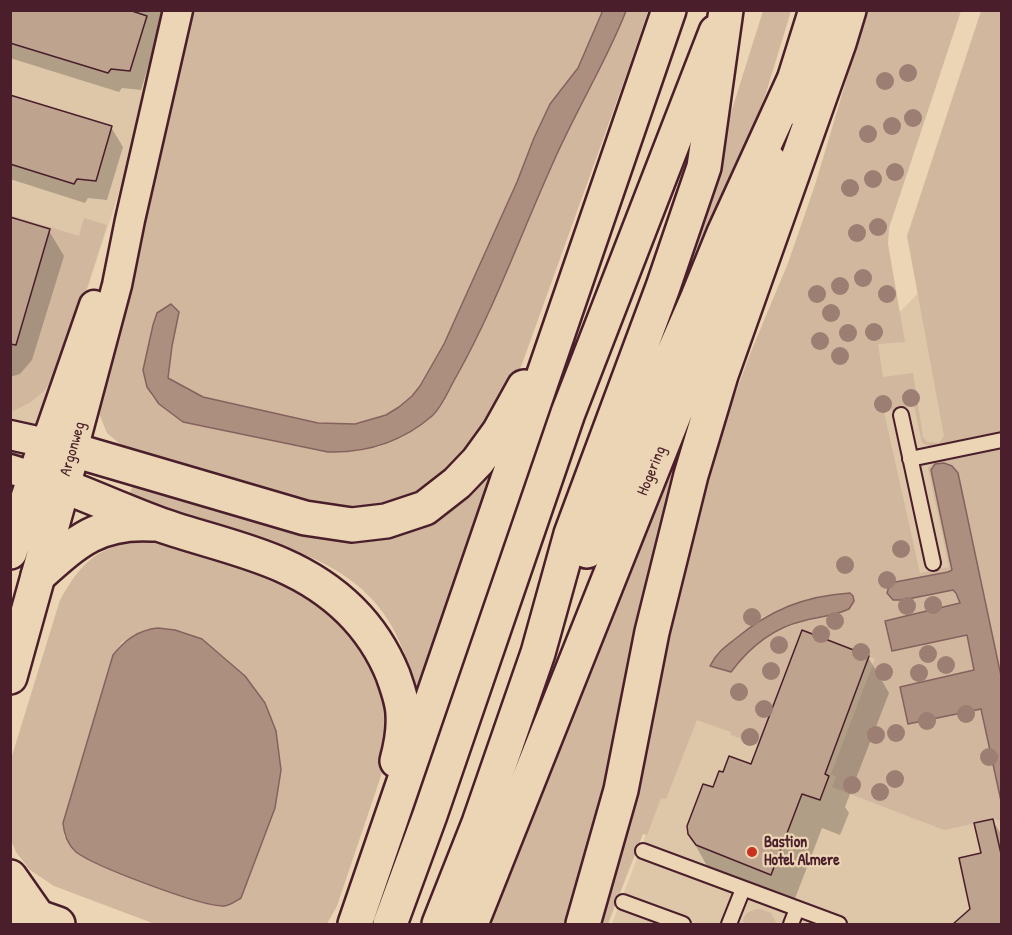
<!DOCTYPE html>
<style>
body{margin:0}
#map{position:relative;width:1012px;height:935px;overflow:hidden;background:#ebd5b4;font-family:"Patrick Hand",sans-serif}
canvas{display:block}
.frame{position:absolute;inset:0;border:12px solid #4a1f2b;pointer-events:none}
</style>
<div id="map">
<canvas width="1012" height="935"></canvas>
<div class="frame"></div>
</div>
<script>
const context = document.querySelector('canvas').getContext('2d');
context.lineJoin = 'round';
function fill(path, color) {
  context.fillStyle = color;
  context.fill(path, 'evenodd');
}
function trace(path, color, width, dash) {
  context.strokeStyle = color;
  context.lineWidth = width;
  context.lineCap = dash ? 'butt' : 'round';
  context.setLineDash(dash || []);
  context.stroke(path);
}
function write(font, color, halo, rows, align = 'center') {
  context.font = font + ' "Patrick Hand",sans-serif';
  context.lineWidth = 4.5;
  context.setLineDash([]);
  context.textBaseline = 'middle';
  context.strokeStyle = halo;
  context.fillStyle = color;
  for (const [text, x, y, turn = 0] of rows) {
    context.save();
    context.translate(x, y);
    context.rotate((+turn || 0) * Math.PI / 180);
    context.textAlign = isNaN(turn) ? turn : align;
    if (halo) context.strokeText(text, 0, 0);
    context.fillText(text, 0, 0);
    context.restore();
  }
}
fill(new Path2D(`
 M 11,11 L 178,11 L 11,523 Z
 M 1001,120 L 1001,924 L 612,924 L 644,840 L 751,466 L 951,259 Z`), '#dec6a9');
fill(new Path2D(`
 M 190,11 L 603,11 L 578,68 L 550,104 L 534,138 L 517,182 L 444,344 L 420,386 L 412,396 L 399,407 L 386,415 L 355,424 L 318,423 L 203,397 L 168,378 L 172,346 L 145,379 L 152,397 L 183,422 L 328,452 L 378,447 L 401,438 L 434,414 L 476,340 L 557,152 L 595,80 L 626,11 L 648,11 L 628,70 L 522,364 L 501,411 L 480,444 L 430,489 L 377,508 L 319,509 L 132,454 L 107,433 L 96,406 L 120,296 L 162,146 L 184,28 Z
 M 763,11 L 791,11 L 766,93 L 747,144 L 634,405 L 713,170 Z
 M 867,11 L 961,11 L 889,228 L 888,244 L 905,342 L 878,344 L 883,377 L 913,373 L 923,437 L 927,442 L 939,443 L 944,436 L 907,236 L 981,11 L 1001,11 L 1001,432 L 932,447 L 922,443 L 914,406 L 884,412 L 920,573 L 949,567 L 928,468 L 934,461 L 1001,447 L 1001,676 L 958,474 C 953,462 944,463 934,466 L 931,470 L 952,570 L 948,572 L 890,583 L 887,591 L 893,600 L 903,600 L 953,590 L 956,593 L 960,603 L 885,621 L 892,651 L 967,635 L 974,670 L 900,688 L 908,724 L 981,708 L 1001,801 L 1001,821 L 995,819 L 944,830 L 832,787 L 836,777 L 831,774 L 875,659 L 802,630 L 758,745 L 731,735 L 731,732 L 697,720 L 666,799 L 661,798 L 647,835 L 643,834 L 608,924 L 590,924 L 706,473 L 750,354 L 788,263 L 815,185 ZM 850,593 L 841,613 C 793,623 762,631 731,672 L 716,653 C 729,644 740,633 752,624 C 777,606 820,595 850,593 Z
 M 10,215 L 79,236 L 84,218 L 107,225 L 87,288 L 69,329 L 54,376 L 44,391 L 31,402 L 11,412 Z
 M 679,439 L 688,441 L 574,924 L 486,924 Z
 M 493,468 L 495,469 L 416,698 C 404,631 377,587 312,558 L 127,500 L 134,483 L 304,537 L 354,540 Z
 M 136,540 L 160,540 L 291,584 L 339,612 L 390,696 L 386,761 L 337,906 L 327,924 L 155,924 L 54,886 L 30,870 L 16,852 L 11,840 L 11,759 L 60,600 C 81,563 94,550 136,540 ZM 147,630 C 156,630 166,629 175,630 C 212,637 243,675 265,703 L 226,906 L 202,903 L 101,866 L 64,836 L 63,823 L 113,655 L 122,642 Z
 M 760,909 L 771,913 L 777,924 L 748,924 L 743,922 C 743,914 752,909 760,909 Z`), '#d0b79e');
const water = new Path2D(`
 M 603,10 L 626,11 C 607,60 579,105 557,154 C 523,228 496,306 456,377 C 449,389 442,407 432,416 C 402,442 367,453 328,452 L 183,422 L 159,404 L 147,387 L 143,370 L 153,325 L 157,313 L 171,304 L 179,312 L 172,346 L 168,378 L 203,397 L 318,423 L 355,424 L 386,415 L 399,407 L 412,396 L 420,386 L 444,344 L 517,182 L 534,138 L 550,104 L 578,68 Z
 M 944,463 L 952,466 L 958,473 L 1001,676 L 1001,801 L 981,709 L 908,724 L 900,687 L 974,670 L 967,635 L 892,651 L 885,621 L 960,603 L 956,593 L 953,590 L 903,600 L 893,600 L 887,593 L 890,583 L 948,572 L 952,570 L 931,470 L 935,464 Z
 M 850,593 L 853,596 L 854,601 L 849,609 C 834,616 818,617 803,621 C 773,628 749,648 731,672 L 710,666 C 717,652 724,648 735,639 C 770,610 804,596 850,593 Z
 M 158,628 L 175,630 L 202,639 L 245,676 L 265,703 L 276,731 L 281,770 L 275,808 L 241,898 C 236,901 229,906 224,906 C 202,907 94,866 76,852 C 67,844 64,835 63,823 L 113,655 C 125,640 138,630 158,628 Z`);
fill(water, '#ad8f80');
trace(water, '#85625e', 1.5);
fill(new Path2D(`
 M 10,10 L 165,10 L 141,90 L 122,88 L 119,92 L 10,58 Z
 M 10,96 L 111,127 L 123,147 L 107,200 L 88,198 L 85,203 L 10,179 Z
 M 10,219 L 49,231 L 64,256 L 32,360 L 20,374 L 10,377 Z
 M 802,632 L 868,657 L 889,693 L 845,807 L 849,813 L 840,835 L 822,828 L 791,909 L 712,875 L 692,839 L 689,826 L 714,789 L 752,766 Z
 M 993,821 L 1002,836 L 1002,924 L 961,924 L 961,920 L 971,910 L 983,855 Z`), '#0003');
const building = new Path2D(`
 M 10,10 L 129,10 L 147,16 L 130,71 L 111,69 L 108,73 L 10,43 Z
 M 10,95 L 112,126 L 96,181 L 77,179 L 74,184 L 10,164 Z
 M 10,217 L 50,229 L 16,345 L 10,344 Z
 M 802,630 L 869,656 L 825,774 L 829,776 L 820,800 L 802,794 L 771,875 L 696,845 L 688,834 L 687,826 L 703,784 L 713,787 L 719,771 L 723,772 L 729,756 L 751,764 Z
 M 993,819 L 1002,858 L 1002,924 L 953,924 L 970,909 L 959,858 L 981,853 L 974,823 Z`);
fill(building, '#bea38e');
trace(building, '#4a1f2b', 1.5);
const service = new Path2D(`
 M 901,415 L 933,563
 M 910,459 L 1002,440
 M 643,851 L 839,924
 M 623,902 L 683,924
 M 729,924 L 743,889
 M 791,924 L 797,909`);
const minor = new Path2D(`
 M 10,435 L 46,443 L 94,305
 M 73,450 L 117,285 L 130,220 L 178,10
 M 10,469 L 35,477`);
const secondary = new Path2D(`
 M 10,552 L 46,443 L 73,450 L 10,677
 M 10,877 L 38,917
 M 10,907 L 58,924`);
const trunk = new Path2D(`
 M 785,109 L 816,10
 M 73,450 L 305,518 L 352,525 L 386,521 L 425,508 L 457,483 L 478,461 L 499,432 L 524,387
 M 63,486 C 95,498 128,513 161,525 C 201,539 244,548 282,565 C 334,588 372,623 393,675 C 397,687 403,702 403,715 C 404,730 401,746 397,761
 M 38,576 C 76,542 98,521 152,524
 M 355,924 L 669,10
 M 390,924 L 430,815 L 568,413 L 716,32
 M 471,924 L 744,240 L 769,161
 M 583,924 L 621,790 L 652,632 L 691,475 L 721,375 L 839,43 L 849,10`);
const motorway = new Path2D(`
 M 587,551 L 698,297 L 724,233 L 793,82
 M 439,924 L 479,823 L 538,653 L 571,534 L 663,287 L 704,167 L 726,10`);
trace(service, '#4a1f2b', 18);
trace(minor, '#4a1f2b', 33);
trace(secondary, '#4a1f2b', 38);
trace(trunk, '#4a1f2b', 38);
trace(motorway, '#4a1f2b', 38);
trace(service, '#ebd5b4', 14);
trace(minor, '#ebd5b4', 28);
trace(secondary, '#ebd5b4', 33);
trace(trunk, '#ebd5b4', 33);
trace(motorway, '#ebd5b4', 33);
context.fillStyle = '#9d7e72';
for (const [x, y] of [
 [908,73],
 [885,81],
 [913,118],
 [892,126],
 [868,134],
 [895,172],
 [873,179],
 [850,188],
 [878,227],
 [857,233],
 [863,278],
 [840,286],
 [817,294],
 [887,294],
 [831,313],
 [874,332],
 [848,333],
 [820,341],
 [840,356],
 [911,398],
 [883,404],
 [901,549],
 [845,565],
 [887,580],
 [933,605],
 [907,606],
 [752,617],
 [835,621],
 [821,634],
 [779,645],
 [861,652],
 [928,654],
 [946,665],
 [771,671],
 [884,672],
 [919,673],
 [739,692],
 [764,709],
 [966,714],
 [927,721],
 [896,733],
 [876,735],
 [750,737],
 [989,757],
 [895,779],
 [852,785],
 [880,792]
]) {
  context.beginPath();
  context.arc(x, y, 9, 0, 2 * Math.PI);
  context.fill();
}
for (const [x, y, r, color] of [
 [752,852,6,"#c8321e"]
]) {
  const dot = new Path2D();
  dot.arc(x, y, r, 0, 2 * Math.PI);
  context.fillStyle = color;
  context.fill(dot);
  trace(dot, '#ebd5b4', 2);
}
write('16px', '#4a1f2b', '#ebd5b4', [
 ["Argonweg",73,449,-74],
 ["Hogering",652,471,-68]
]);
write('bold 16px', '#4a1f2b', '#ebd5b4', [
 ["Bastion",764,843],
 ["Hotel Almere",764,861]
], 'left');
</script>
